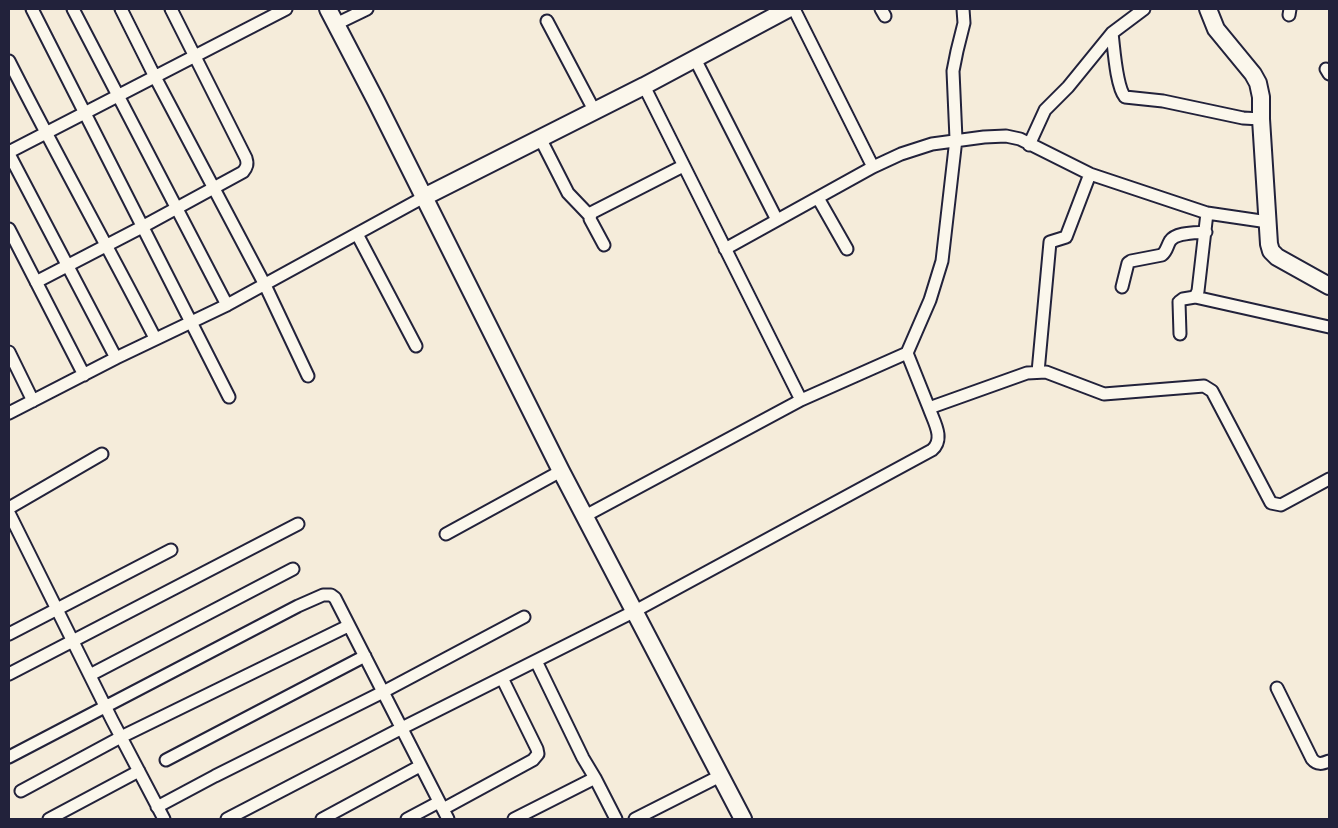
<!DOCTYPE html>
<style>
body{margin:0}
#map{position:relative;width:1338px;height:828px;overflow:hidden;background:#f5ecda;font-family:"Shantell Sans",sans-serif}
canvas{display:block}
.frame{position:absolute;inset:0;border:10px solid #22223b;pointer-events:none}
</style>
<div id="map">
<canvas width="1338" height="828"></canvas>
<div class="frame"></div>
</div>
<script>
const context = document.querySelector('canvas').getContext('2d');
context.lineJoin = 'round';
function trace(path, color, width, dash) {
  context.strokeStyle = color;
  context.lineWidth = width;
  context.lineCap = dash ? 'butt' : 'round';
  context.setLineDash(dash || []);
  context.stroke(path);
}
const street = new Path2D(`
 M 32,9 L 229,397
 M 73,9 L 227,305
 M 121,9 L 155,77 L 265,285 L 308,376
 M 794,9 L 873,167
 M 881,9 L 885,16
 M 1289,15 L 1290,9
 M 547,21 L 594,110
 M 336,24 L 367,9
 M 1112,33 C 1114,48 1116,86 1125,97 L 1163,101 L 1243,118 L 1261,119
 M 695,59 L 777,220
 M 9,61 C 56,154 107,245 155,338
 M 1326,69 L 1329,74
 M 644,86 L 801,400 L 907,353 L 929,408 L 1027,373 L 1046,372 L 1104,394 L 1204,386 L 1212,391 L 1271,503 L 1281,505 L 1329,479
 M 540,138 L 568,193 L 590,216
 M 1029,145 L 1045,110 L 1068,87 L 1112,33 L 1144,9
 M 9,152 L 286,9
 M 9,154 L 116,358
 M 818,198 L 847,249
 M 9,229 L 84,375
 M 357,234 L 416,346
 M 604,245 L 590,219 L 591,213 L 683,166
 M 725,249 L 873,167 L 901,154 L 932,144 L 984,137 L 1006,136 L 1020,139 L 1090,174 L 1207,213 L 1268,222
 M 36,282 L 142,227 L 243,172 C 247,167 248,164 246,158 L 171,9
 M 1122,287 L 1128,263 L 1131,261 L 1162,255 C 1167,251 1167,246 1170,241 C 1176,232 1196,233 1206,232
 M 1195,297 L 1329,327
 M 1180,334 L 1179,302 L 1183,299 L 1195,297 L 1198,291 L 1207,213
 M 9,352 L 33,401
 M 907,353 L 930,300 L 942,261 L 956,139 L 953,71 L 957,51 L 964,23 L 963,9
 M 1038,372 L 1050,242 L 1066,237 L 1090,174
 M 9,413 L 116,358 L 227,305 L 424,197
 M 9,508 L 102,454
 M 9,513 L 112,720 L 164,819
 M 585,516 L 801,400
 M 446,534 L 561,471
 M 9,634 L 171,550
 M 536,661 L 583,758 L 595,778 L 616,819
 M 9,674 L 298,524
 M 90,675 L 293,569
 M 1277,688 L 1312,759 C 1317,765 1322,764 1329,761
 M 9,757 L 298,606 L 323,595 L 331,595 L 335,598 L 448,819
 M 166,760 L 365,656
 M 21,791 L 121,737 L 348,626
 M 157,807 L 215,776 L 383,692 L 524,617
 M 443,809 L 533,760 L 538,754 L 537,749 L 502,678
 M 49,819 L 139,771
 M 227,819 L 402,728 L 635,611 L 932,450 C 945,439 934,422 929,408
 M 322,819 L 420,766
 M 407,819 L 439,802
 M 514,819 L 595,778
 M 635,819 L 720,776`);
const secondary = new Path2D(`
 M 328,9 L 376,101 L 561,471 L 743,819
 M 1208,9 L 1216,29 L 1253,74 L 1258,83 L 1261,97 L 1261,119 L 1269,244 L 1271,251 L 1277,257 L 1329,286
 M 424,197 L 644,86 L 788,9`);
trace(street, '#22223b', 15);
trace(secondary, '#22223b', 20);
trace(street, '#fbf7ec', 11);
trace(secondary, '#fbf7ec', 16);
</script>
